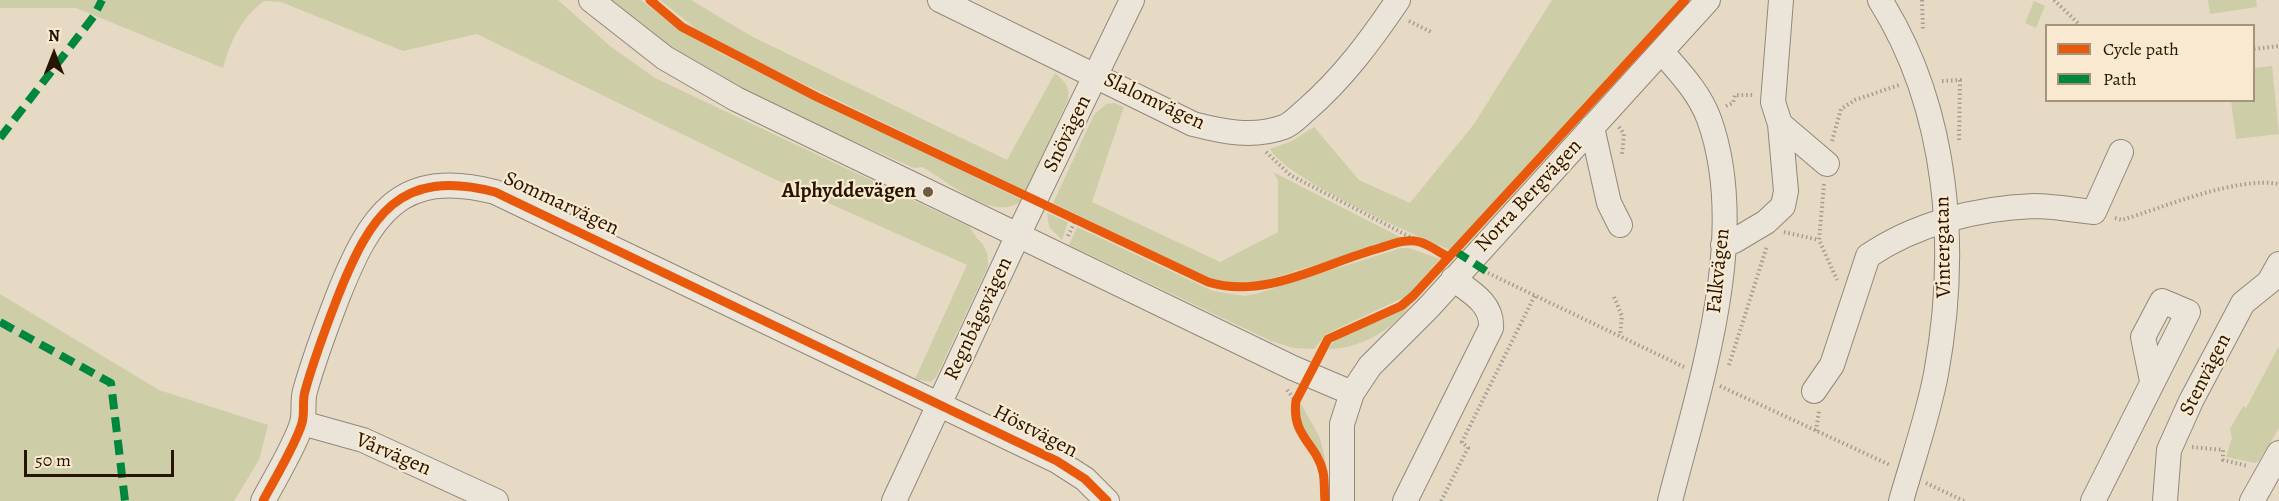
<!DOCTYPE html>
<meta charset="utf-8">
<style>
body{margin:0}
#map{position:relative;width:2279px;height:501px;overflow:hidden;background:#e7dac4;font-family:Alegreya,serif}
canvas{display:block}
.legend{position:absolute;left:2045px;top:24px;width:210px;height:78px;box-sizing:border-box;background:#f8e9d0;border:2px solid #a5947d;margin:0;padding:8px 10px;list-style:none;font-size:18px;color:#281500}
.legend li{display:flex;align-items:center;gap:12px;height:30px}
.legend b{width:30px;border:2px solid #a5947d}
.north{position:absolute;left:24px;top:24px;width:60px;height:60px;-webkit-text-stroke:4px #f8e9d0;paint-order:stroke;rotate:0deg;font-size:16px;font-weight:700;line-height:24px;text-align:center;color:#281500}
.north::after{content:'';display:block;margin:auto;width:21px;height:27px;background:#281500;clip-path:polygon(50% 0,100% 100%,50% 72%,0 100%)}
.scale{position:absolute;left:24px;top:450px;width:150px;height:27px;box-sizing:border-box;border:3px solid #281500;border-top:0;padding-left:8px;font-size:18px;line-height:21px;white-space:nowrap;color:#281500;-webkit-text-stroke:4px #f8e9d0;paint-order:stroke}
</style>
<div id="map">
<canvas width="2279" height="501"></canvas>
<ul class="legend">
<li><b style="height:8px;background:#e8590c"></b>Cycle path</li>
<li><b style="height:8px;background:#00873e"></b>Path</li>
</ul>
<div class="north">N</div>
<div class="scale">50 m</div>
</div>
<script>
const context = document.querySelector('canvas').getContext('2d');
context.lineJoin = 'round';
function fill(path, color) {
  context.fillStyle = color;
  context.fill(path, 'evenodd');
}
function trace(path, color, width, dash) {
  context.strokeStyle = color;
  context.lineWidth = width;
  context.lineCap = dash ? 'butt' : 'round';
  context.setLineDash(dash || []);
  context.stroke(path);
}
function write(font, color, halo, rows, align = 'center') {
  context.font = font + ' Alegreya,serif';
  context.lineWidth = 4.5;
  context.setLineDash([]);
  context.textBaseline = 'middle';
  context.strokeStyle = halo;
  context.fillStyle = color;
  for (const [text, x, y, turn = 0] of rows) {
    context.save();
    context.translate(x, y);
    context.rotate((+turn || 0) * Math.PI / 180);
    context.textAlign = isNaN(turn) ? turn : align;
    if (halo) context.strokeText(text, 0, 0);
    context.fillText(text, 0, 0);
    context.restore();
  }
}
fill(new Path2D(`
 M 0,0 L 558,0 L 610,46 L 655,78 L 970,227 C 978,245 989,241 988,267 L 936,377 L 931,382 L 915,379 L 967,265 L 770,177 L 477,34 L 403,51 L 281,2 L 264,1 C 240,19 231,41 223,68 L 76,8 L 0,8 Z
 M 611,0 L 641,0 L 668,21 L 720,53 L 1022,200 C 994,225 946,179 922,167 L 914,168 C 813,122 692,77 611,0 Z
 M 660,0 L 691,0 L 751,36 L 1007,160 L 1055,73 C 1065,82 1070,86 1068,100 L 1026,191 L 754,60 L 695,28 Z
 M 1552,0 L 1679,0 L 1450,250 C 1412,234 1288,180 1270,149 L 1292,141 L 1314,127 L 1359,180 L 1410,203 L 1474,124 Z
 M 2208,0 L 2256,0 L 2257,7 L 2210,14 Z
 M 2034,1 L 2045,6 L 2036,28 L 2025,23 Z
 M 2272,66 L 2279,134 L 2236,139 L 2231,101 L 2254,100 L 2254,68 Z
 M 1115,103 L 1124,107 L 1092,202 L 1220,262 L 1278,232 L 1278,180 L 1273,172 L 1402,238 L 1254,284 L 1238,286 L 1218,283 L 1053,203 L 1094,115 L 1106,104 Z
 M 1047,213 L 1068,222 L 1062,240 L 1049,227 Z
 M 1077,227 L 1213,291 L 1245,296 L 1259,293 L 1401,248 L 1409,248 L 1440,259 L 1407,296 L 1326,334 L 1314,349 L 1293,348 L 1271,341 L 1069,245 Z
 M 0,294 L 159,390 L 268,425 L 259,460 L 234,501 L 0,501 Z
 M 1411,304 C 1393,330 1360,349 1328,349 C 1341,329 1389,316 1411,304 Z
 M 2279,346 L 2279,428 L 2260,460 L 2255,463 L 2226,457 L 2232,438 L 2230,429 L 2243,406 L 2246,408 Z
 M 1301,404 L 1320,438 L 1327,468 C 1318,452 1291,424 1301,404 Z`), '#cdcda8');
const minor = new Path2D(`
 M 591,0 L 665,58 L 736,99 L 1293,368 L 1352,393
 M 940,0 L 1193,124 C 1224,132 1253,138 1284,127 C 1292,124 1299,116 1306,110 C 1343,78 1371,40 1398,0
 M 1880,0 C 1949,110 1959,249 1936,374 C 1928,416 1913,459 1901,501
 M 1662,52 C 1680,73 1699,92 1709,119 C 1751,235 1699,387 1670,501
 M 1780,124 L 1827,164
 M 1592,127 L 1609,203 L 1620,225
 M 1723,245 L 1734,241 L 1766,222 L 1783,206 L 1786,191 L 1780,124 L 1773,102 L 1781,0
 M 1814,391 L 1832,365 L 1868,256 C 1915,224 1977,208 2034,206 C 2053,206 2074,210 2094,212 L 2121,152
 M 302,423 L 363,440 L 496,501
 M 263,501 C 274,480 296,444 302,423 C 305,413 302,401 305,391 C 314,359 326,327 338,296 C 370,216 399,167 495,192 L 1057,461 L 1085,479 L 1107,501
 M 894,501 L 1018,235 L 1132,0
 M 1342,501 L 1342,424 L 1352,393 L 1370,366 L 1429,307 L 1708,0
 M 1405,501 L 1491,328 C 1493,304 1471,292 1453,279
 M 2093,501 L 2188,312 L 2162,301 L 2143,337 L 2152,381
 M 2165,501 L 2169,450 L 2191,401 L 2243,303 L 2269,282 L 2279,264
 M 2252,501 L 2279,453`);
trace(minor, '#92887a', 26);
trace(new Path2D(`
 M 1922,0 L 1923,31
 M 2054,0 L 2081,26
 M 1409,21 L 1433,33
 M 2254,49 L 2279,46
 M 1942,81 L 1960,80 L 1959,141
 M 1726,106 L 1733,103 L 1735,95 L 1753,95
 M 1619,127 L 1624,134 L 1622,154
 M 1832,141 L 1841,109 L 1855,100 L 1899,85
 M 1266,152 L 1290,175 L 1420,242
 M 1824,184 L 1819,240 L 1837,280
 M 2115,218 L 2122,220 C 2164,207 2238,176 2279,184
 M 1784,232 L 1819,240
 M 1068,236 L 1075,221
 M 1488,273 L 1684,367
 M 1614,297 L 1622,316 L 1620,336
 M 1729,365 L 1767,246
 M 1720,386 L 1890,465
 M 1287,390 L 1296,401
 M 1816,431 L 1819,411
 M 2192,447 L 2223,450 L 2223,460 L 2248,466
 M 1926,483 L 1964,501
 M 1441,501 L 1468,448 L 1462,442 L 1535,295`), '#a49d93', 4, [1.5, 3]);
trace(minor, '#eae4d9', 24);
trace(new Path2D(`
 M 0,138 L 94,16 L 102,0
 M 1455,251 L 1486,271
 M 0,322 L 111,383 L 125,501`), '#00873e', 8, [15, 8]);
trace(new Path2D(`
 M 650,0 L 682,27 L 817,97 L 1208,282 C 1265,300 1324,263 1380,248 C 1392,244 1408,238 1420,242 C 1430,245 1440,253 1449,257
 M 263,501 C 274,480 296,444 302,423 C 305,413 302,401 305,391 C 314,359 326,327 338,296 C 370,216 399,167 495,192 L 1057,461 L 1085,479 L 1107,501
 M 1325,501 C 1324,492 1325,481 1323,472 C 1317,444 1291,436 1296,401 L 1328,339 L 1401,306 L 1413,296 L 1685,0`), '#e8590c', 9);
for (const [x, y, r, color] of [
 [928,192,6,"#6b5a45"]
]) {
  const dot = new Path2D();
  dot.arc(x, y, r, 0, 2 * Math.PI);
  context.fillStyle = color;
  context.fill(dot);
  trace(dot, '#f8e9d0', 2);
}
write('21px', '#281500', '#f8e9d0', [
 ["Slalomvägen",1154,102,25],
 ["Snövägen",1068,134,-64],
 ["Norra Bergvägen",1529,196,-47],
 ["Sommarvägen",561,204,25],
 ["Vintergatan",1944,247,-91],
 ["Falkvägen",1719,271,-84],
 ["Regnbågsvägen",979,319,-65],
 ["Stenvägen",2206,375,-63],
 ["Höstvägen",1035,432,27],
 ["Vårvägen",393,455,23]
]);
write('bold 21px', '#281500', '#f8e9d0', [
 ["Alphyddevägen",916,192]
], 'right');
</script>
